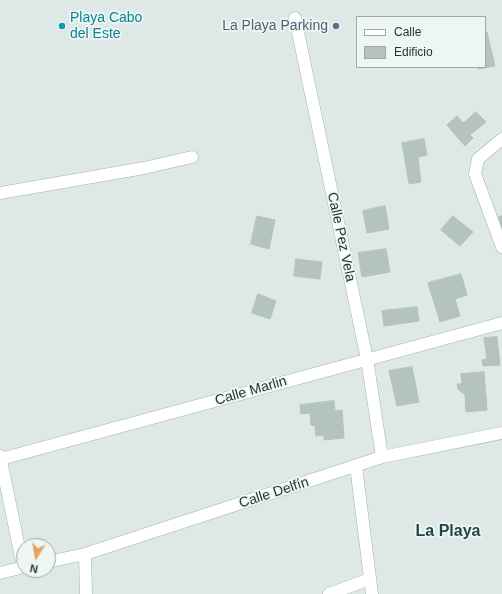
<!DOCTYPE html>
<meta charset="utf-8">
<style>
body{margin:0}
#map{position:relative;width:502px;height:594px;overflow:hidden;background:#dee9e7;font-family:Helvetica,sans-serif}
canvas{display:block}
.legend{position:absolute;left:356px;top:16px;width:130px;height:52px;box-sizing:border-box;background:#eef6f4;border:1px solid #9caaa8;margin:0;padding:5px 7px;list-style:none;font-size:12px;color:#213737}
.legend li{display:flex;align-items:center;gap:8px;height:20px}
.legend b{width:20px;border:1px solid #9caaa8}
.north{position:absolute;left:16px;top:538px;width:40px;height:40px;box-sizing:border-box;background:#eef6f4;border:1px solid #9caaa8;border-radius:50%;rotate:191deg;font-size:11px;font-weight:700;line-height:16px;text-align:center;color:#213737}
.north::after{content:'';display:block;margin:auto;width:14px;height:18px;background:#e6a55f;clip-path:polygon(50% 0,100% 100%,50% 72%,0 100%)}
</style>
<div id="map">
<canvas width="502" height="594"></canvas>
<ul class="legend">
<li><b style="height:5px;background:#fff"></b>Calle</li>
<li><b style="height:11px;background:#b4c3c0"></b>Edificio</li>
</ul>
<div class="north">N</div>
</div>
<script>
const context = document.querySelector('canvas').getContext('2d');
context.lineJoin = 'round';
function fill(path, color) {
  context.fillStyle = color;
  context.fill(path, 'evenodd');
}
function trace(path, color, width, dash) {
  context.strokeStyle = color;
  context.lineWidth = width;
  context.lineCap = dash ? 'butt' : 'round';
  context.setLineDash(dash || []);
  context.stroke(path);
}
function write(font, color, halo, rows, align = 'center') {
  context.font = font + ' Helvetica,sans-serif';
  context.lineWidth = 3.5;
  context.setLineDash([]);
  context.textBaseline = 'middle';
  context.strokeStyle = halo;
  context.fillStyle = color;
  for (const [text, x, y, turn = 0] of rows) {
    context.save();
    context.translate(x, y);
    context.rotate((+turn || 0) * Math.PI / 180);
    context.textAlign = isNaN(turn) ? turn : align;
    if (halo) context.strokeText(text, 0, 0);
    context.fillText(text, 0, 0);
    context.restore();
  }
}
const building = new Path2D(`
 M 487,32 L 495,66 L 478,69 L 477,67 L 485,67 L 485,33 Z
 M 476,112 L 486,122 L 470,135 L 473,138 L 465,146 L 447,125 L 457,116 L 463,123 Z
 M 424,139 L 427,155 L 418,157 L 421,182 L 409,184 L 402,143 Z
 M 385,206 L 389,229 L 367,233 L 363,211 Z
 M 257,216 L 275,220 L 269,249 L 251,244 Z
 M 453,216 L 473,232 L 460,246 L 441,230 Z
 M 502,216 L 502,231 L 499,217 Z
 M 386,249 L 390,272 L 362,277 L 358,253 Z
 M 296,259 L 322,262 L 320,279 L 294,276 Z
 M 461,274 L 467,295 L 455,299 L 460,316 L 440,322 L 428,283 Z
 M 258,294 L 276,301 L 270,319 L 252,313 Z
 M 417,307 L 419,321 L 384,326 L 382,311 Z
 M 497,337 L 500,365 L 483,366 L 482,360 L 487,359 L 484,338 Z
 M 412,367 L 419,402 L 397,406 L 389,371 Z
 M 484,372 L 487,410 L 466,412 L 465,395 L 458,389 L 457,384 L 462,384 L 461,374 Z
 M 334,401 L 335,411 L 342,410 L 344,438 L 324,440 L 324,435 L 316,436 L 315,426 L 311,425 L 310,413 L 301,414 L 300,405 Z`);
fill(building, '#b4c3c0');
trace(building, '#b2c1bf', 1);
const minor = new Path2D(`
 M 295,18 L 367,359 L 382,457
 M 502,139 L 478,159 L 475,174 L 502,247
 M 0,193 L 144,168 L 192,157
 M 0,456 L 23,567
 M 1,459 L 502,323
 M 356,466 L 372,594
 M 85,554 L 86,594
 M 48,562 L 85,554 L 382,457 L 502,433
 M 0,573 L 24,567
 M 329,594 L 370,579`);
trace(minor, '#a2b0af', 13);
trace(minor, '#fff', 12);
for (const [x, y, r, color] of [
 [62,26,4,"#0f9aa8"],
 [336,26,4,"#5c6f8a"]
]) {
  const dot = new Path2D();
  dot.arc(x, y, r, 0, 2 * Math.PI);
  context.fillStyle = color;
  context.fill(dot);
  trace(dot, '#eef6f4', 1.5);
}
write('14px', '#0d838f', '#eef6f4', [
 ["Playa Cabo",70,18],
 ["del Este",70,34]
], 'left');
write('14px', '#4e5e75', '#eef6f4', [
 ["La Playa Parking",328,26]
], 'right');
write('14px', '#213737', '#eef6f4', [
 ["Calle Pez Vela",341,237,78],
 ["Calle Marlin",251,391,-16],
 ["Calle Delfín",274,493,-18]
]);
write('bold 16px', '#1f4647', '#eef6f4', [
 ["La Playa",448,532]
]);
</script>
